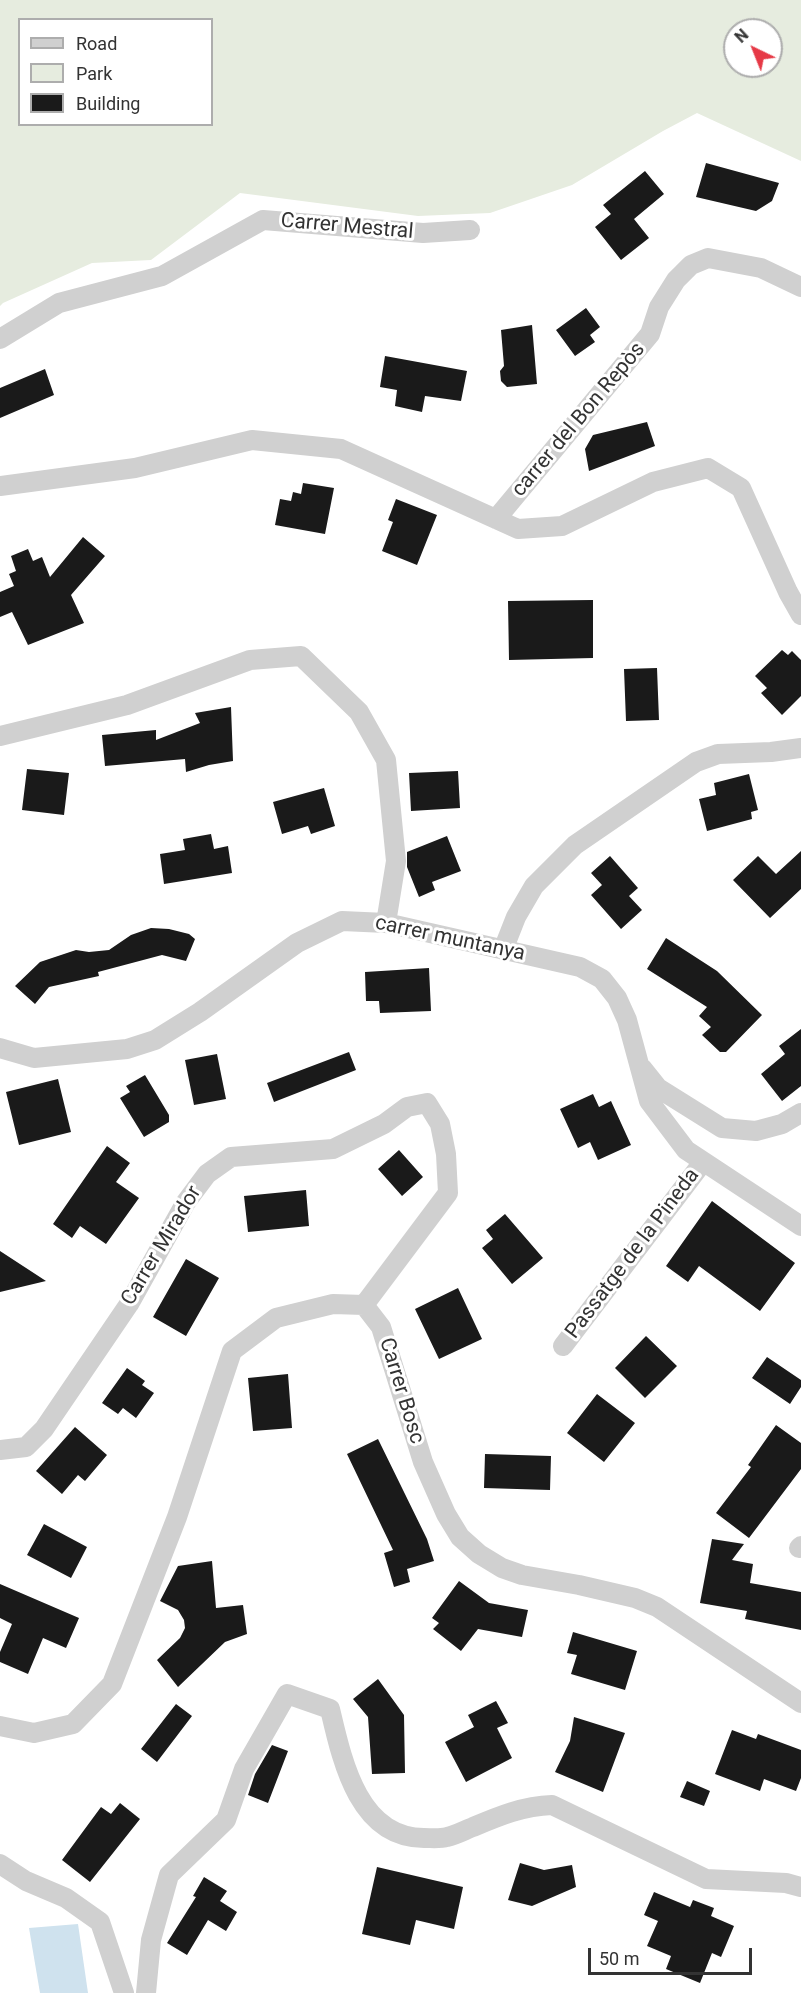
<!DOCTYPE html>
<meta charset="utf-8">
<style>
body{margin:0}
#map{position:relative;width:801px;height:1993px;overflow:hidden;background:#fff;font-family:Roboto,sans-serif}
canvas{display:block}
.legend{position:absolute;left:18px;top:18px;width:195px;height:108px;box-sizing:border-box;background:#fff;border:2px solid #adadad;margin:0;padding:8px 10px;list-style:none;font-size:18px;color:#333}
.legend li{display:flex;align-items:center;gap:12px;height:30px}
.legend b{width:30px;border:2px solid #adadad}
.north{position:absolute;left:723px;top:18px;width:60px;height:60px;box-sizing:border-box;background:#fff;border:2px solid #adadad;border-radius:50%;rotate:317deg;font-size:16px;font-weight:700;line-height:24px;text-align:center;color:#333}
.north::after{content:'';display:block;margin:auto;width:21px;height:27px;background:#e63946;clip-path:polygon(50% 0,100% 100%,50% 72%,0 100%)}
.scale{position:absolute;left:588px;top:1948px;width:164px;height:27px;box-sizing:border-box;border:3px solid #333;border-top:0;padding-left:8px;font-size:18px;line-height:21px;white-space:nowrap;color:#333;-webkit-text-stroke:4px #fff;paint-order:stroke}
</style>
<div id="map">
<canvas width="801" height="1993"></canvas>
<ul class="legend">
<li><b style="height:8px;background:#d0d0d0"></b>Road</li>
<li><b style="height:16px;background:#e6ecdf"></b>Park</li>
<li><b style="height:16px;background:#1a1a1a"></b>Building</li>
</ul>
<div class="north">N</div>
<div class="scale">50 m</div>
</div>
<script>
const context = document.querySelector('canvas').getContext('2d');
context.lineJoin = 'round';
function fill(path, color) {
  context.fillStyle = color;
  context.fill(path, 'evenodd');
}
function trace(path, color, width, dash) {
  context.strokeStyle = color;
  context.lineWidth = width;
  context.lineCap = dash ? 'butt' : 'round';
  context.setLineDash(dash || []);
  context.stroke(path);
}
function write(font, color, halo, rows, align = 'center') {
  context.font = font + ' Roboto,sans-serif';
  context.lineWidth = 6;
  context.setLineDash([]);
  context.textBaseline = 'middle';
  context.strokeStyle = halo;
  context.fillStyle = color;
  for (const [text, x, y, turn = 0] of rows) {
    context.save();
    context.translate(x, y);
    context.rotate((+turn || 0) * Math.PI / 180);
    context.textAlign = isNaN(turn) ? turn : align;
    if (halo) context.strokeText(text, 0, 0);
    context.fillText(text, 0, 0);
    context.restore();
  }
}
fill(new Path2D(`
 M 0,0 L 801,0 L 801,161 L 697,113 L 663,131 L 572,185 L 490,213 L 418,216 L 240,193 L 151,260 L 92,263 L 3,303 L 0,306 ZM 20,20 L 212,20 L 212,124 L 20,124 ZM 735,30 L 771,30 L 771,66 L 735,66 Z`), '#e6ecdf');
fill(new Path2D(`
 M 78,1924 L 88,1993 L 40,1993 L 29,1928 Z`), '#cfe2ee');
fill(new Path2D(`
 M 706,163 L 779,183 L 772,201 L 756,211 L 696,197 Z
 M 645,171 L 664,194 L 634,219 L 649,238 L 621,260 L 595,227 L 611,214 L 603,205 Z
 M 586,308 L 600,327 L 590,335 L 595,342 L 575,356 L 556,330 Z
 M 532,325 L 537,384 L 507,387 L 501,381 L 500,371 L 504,366 L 501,330 Z
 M 385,356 L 467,371 L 461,401 L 425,396 L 422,412 L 395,406 L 397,390 L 380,387 Z
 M 45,369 L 54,395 L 0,418 L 0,388 Z
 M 647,422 L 655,446 L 589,471 L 585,449 L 593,435 Z
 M 303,483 L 334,488 L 325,534 L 275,525 L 280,499 L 291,501 L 293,492 L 301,494 Z
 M 396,499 L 437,515 L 417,565 L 382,551 L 393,522 L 388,520 Z
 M 83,537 L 105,556 L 71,595 L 84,623 L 28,645 L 12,612 L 0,617 L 0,592 L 14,586 L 9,574 L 16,571 L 11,556 L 28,549 L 33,561 L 42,557 L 50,577 Z
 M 593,600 L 593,658 L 509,660 L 508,601 Z
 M 782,650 L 788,655 L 792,651 L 801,660 L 801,696 L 782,715 L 761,693 L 767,688 L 755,676 Z
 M 657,668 L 659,720 L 626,721 L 624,669 Z
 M 231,707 L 233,761 L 209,765 L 186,772 L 185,759 L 105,766 L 102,735 L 156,730 L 156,740 L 200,723 L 195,713 Z
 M 27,769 L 69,773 L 64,815 L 22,810 Z
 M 458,771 L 460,808 L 411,811 L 409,773 Z
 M 749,774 L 758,810 L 751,812 L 752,819 L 707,831 L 699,799 L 716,795 L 714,783 Z
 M 324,788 L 335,826 L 311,834 L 308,826 L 282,834 L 273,802 Z
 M 211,834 L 214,849 L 228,846 L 232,873 L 164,884 L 160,854 L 185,850 L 183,839 Z
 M 447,836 L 461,871 L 432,882 L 435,890 L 419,897 L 407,867 L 407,852 Z
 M 801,851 L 801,889 L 770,918 L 733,880 L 758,856 L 776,874 Z
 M 610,856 L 638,888 L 629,896 L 642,910 L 621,929 L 591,895 L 602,885 L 591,873 Z
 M 151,928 L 169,929 L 189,934 L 195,939 L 186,961 L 162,955 L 98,972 L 99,976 L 49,987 L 35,1004 L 15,986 L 40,962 L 76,950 L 89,952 L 109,950 L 131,935 Z
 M 666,938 L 717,971 L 762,1015 L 726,1052 L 720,1052 L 702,1035 L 711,1027 L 699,1016 L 707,1007 L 647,969 Z
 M 429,968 L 431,1011 L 380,1013 L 379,1001 L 366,1001 L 365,972 Z
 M 801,1029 L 801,1086 L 782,1101 L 761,1074 L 785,1054 L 779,1046 Z
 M 349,1052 L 356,1070 L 274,1102 L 267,1083 Z
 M 217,1054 L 226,1099 L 194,1105 L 185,1060 Z
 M 145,1075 L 169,1115 L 169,1122 L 144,1137 L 120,1098 L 130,1092 L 126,1086 Z
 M 58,1079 L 71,1132 L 19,1145 L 6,1092 Z
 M 593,1094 L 599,1107 L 611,1101 L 631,1145 L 598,1160 L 590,1142 L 578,1148 L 560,1109 Z
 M 107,1146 L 130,1163 L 116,1182 L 139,1198 L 106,1244 L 80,1226 L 72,1238 L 53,1224 Z
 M 399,1150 L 423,1177 L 402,1196 L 378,1169 Z
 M 306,1190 L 309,1226 L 248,1232 L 244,1196 Z
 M 712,1201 L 795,1263 L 760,1311 L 699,1266 L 688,1282 L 666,1266 Z
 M 505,1214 L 543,1258 L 512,1284 L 482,1248 L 493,1239 L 486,1230 Z
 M 0,1251 L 46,1281 L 0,1292 Z
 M 186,1259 L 219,1278 L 186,1336 L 153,1317 Z
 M 458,1288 L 482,1339 L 439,1359 L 415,1309 Z
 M 646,1336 L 677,1366 L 645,1398 L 615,1368 Z
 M 767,1357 L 801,1380 L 801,1387 L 790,1404 L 752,1378 Z
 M 127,1368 L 145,1381 L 142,1385 L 154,1393 L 136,1418 L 123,1408 L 118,1414 L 102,1403 Z
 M 288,1374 L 292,1428 L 253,1431 L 248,1378 Z
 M 597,1394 L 635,1423 L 604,1462 L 567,1433 Z
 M 776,1425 L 801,1443 L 801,1469 L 749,1538 L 716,1513 L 751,1467 L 748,1465 Z
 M 75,1427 L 107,1455 L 85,1481 L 78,1475 L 62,1494 L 36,1471 Z
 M 378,1439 L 427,1539 L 434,1561 L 407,1569 L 410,1582 L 394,1587 L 384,1553 L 393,1550 L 347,1454 Z
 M 485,1454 L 551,1456 L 550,1490 L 484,1488 Z
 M 44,1524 L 87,1547 L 71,1578 L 27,1555 Z
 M 712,1539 L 744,1544 L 732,1560 L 753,1564 L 750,1583 L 801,1592 L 801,1630 L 745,1619 L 747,1611 L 700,1603 Z
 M 212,1561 L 216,1608 L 243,1605 L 247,1634 L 225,1642 L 178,1687 L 157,1660 L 180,1638 L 185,1628 L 184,1620 L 178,1610 L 160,1601 L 178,1566 Z
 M 459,1581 L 489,1603 L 528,1610 L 522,1637 L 478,1629 L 461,1651 L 433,1629 L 439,1623 L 432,1618 Z
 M 0,1584 L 79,1618 L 66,1648 L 43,1638 L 28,1674 L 0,1662 L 0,1652 L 12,1624 L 0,1618 Z
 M 573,1632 L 637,1651 L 625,1690 L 571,1674 L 577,1655 L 567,1653 Z
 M 378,1679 L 404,1715 L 405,1773 L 372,1774 L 368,1717 L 353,1699 Z
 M 496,1701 L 508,1723 L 497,1728 L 512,1758 L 466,1782 L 445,1742 L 474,1727 L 468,1715 Z
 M 176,1704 L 192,1716 L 157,1762 L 141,1749 Z
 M 574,1717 L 625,1733 L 603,1792 L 555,1772 L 570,1741 Z
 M 732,1730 L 756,1739 L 758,1734 L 801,1750 L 801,1778 L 796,1791 L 764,1779 L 760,1791 L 715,1774 Z
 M 272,1745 L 288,1751 L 268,1803 L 248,1795 L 255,1774 Z
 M 687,1781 L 710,1791 L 704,1806 L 680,1797 Z
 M 120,1803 L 140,1819 L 90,1882 L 62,1860 L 101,1807 L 111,1814 Z
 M 520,1863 L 544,1870 L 572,1865 L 576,1887 L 532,1906 L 508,1900 Z
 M 377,1867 L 463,1887 L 454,1929 L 416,1920 L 410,1945 L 362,1934 Z
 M 204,1877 L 227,1891 L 220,1901 L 237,1912 L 226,1931 L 208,1920 L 187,1955 L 167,1943 L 196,1897 L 193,1896 Z
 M 654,1892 L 690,1907 L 693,1900 L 714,1908 L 711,1916 L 734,1926 L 721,1957 L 712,1953 L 700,1983 L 666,1969 L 671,1956 L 647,1946 L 658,1921 L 644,1915 Z`), '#1a1a1a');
trace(new Path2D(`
 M 0,339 L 59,303 L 162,276 L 263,220 L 423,233 L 470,230
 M 0,486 L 135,468 L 252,440 L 341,449 L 518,529 L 562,526 L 653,482 L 708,468 L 741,488 L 788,592 L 801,615
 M 496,519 L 650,334 L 659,307 L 676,280 L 691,265 L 708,258 L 761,268 L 801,287
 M 0,736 L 127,705 L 250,660 L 301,656 L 359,712 L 386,760 L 396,861 L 386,923
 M 503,950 L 516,917 L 534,886 L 575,845 L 696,762 L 718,754 L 771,752 L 801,748
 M 0,1048 L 34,1058 L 127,1049 L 155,1040 L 200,1012 L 297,943 L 342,921 L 386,923 L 580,967 L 602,979 L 617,998 L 627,1020 L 649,1101 L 686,1150 L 801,1226
 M 642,1068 L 658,1088 L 722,1128 L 756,1131 L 782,1124 L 801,1113
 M 563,1346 L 703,1162
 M 0,1450 L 26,1447 L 44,1429 L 129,1304 L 186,1202 L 207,1174 L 231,1157 L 333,1149 L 384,1124 L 407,1107 L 427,1103 L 440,1124 L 446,1154 L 448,1193 L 364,1305
 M 799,1548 L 801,1546
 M 0,1726 L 34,1733 L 73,1724 L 112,1684 L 177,1517 L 232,1351 L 276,1318 L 333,1304 L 364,1305 L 381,1327 L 423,1462 L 446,1514 L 460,1537 L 479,1554 L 502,1568 L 522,1575 L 579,1585 L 635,1598 L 657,1607 L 801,1703
 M 0,1864 L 26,1881 L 66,1898 L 100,1922 L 124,1993
 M 146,1993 L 151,1940 L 169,1875 L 226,1820 L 244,1769 L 287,1694 L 330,1709 C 342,1760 358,1838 424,1838 C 432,1838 440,1839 447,1837 C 456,1835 465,1830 473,1827 C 499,1816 523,1806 552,1805 L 706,1879 L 786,1883 L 801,1887`), '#d0d0d0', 20);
write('21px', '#333', '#fff', [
 ["Carrer Mestral",347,227,5],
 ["carrer del Bon Repòs",579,420,-50],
 ["carrer muntanya",450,939,12],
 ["Carrer Mirador",162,1246,-59],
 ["Passatge de la Pineda",633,1254,-53],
 ["Carrer Bosc",401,1391,73]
]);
</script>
